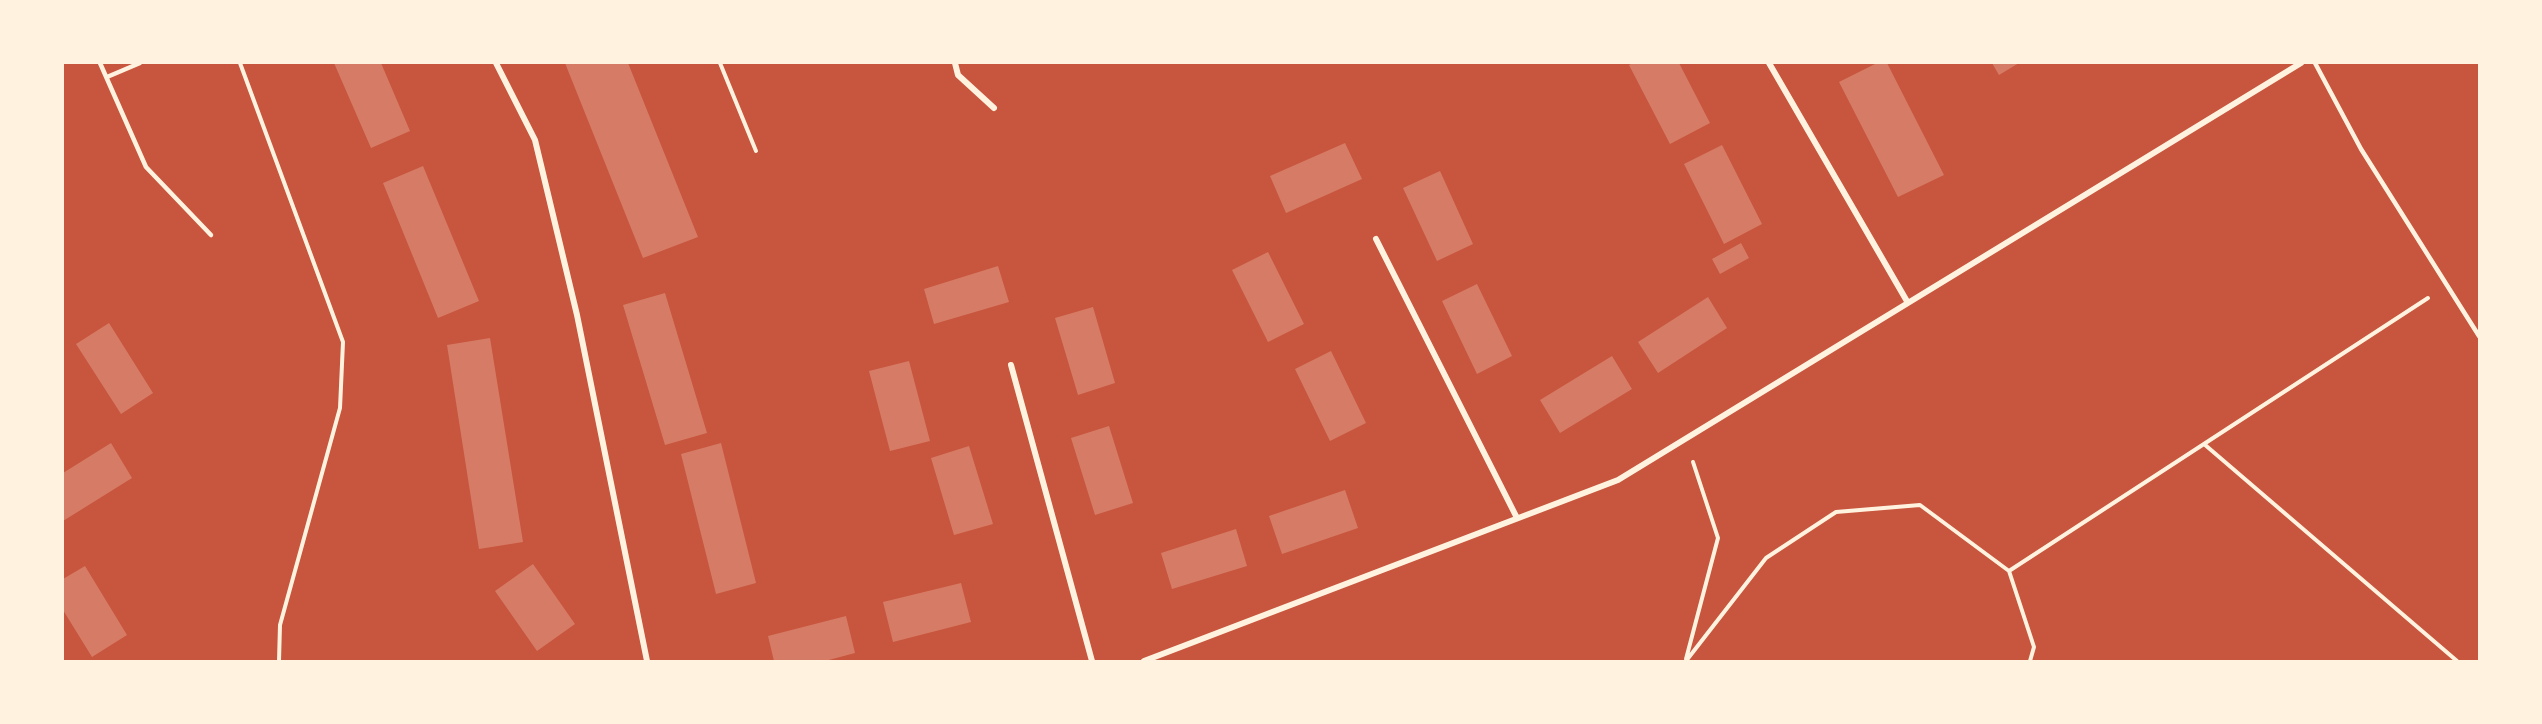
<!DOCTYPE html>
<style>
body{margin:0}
#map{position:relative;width:2542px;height:724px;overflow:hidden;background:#c8553d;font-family:"IBM Plex Serif",serif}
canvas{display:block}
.frame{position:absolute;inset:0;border:64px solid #fff3e0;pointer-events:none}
</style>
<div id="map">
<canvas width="2542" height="724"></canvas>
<div class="frame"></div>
</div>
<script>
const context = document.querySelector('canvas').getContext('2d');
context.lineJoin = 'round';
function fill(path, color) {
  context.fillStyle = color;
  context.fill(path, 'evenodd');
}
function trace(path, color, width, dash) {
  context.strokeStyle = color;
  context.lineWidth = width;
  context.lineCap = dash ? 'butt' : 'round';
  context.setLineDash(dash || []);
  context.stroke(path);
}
fill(new Path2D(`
 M 334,63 L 381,63 L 410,131 L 371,148 Z
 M 565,63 L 628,63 L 698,237 L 643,258 Z
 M 1633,63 L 1679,63 L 1710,123 L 1670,144 L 1629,65 Z
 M 1877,63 L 1887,63 L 1944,175 L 1898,197 L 1839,82 Z
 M 1992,63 L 2019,63 L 1999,75 Z
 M 1345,143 L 1362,179 L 1286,213 L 1270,176 Z
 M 1722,145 L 1762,224 L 1724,244 L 1684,164 Z
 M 423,166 L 479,301 L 438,318 L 383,183 Z
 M 1440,171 L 1473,244 L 1437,261 L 1403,188 Z
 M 1741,243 L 1749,258 L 1720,274 L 1712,259 Z
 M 1268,252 L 1304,324 L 1268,342 L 1232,270 Z
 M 998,266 L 1009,302 L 934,324 L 924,289 Z
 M 1477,284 L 1512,356 L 1477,374 L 1442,301 Z
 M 665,293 L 707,433 L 665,445 L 623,305 Z
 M 1708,297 L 1727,328 L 1658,373 L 1638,342 Z
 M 1093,307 L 1115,383 L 1078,395 L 1055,318 Z
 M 109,323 L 153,393 L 121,414 L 76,344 Z
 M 490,338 L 523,542 L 479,549 L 447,345 Z
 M 1331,351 L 1366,423 L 1330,441 L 1295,369 Z
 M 1612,356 L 1632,389 L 1560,433 L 1540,400 Z
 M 909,361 L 930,441 L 890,451 L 869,371 Z
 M 1109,426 L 1133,503 L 1095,515 L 1071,438 Z
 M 111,443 L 132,478 L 63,521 L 63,473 Z
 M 721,443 L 756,583 L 716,594 L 681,454 Z
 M 969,446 L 993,524 L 954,535 L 931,458 Z
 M 1345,490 L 1358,528 L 1282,554 L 1269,516 Z
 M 1236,529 L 1247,566 L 1172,589 L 1161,553 Z
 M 533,564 L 575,624 L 537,651 L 495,591 Z
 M 85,566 L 127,635 L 92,657 L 63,610 L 63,579 Z
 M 961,583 L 971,622 L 893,642 L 883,602 Z
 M 846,616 L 855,653 L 825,661 L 774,661 L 768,636 Z`), '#d67c66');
trace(new Path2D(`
 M 240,63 L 343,342 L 340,408 L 280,625 L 279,661
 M 720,63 L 756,151
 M 2204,444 L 2457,661
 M 2009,571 L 2428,298
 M 1686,659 L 1718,538 L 1693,462
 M 1686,661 L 1766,558 L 1836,512 L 1920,505 L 2009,571 L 2034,647 L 2030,661`), '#fff3e0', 4);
trace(new Path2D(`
 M 100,63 L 146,167 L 211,235
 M 2315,63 L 2361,149 L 2479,336
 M 107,77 L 140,63`), '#fff3e0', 4.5);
trace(new Path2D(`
 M 496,63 L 535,140 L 577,315 L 647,661
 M 955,63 L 958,75 L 994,108
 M 1769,63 L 1908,303
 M 1376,239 L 1517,518
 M 1011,365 L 1092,661
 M 1144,661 L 1618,480 L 2301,63`), '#fff3e0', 6);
</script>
